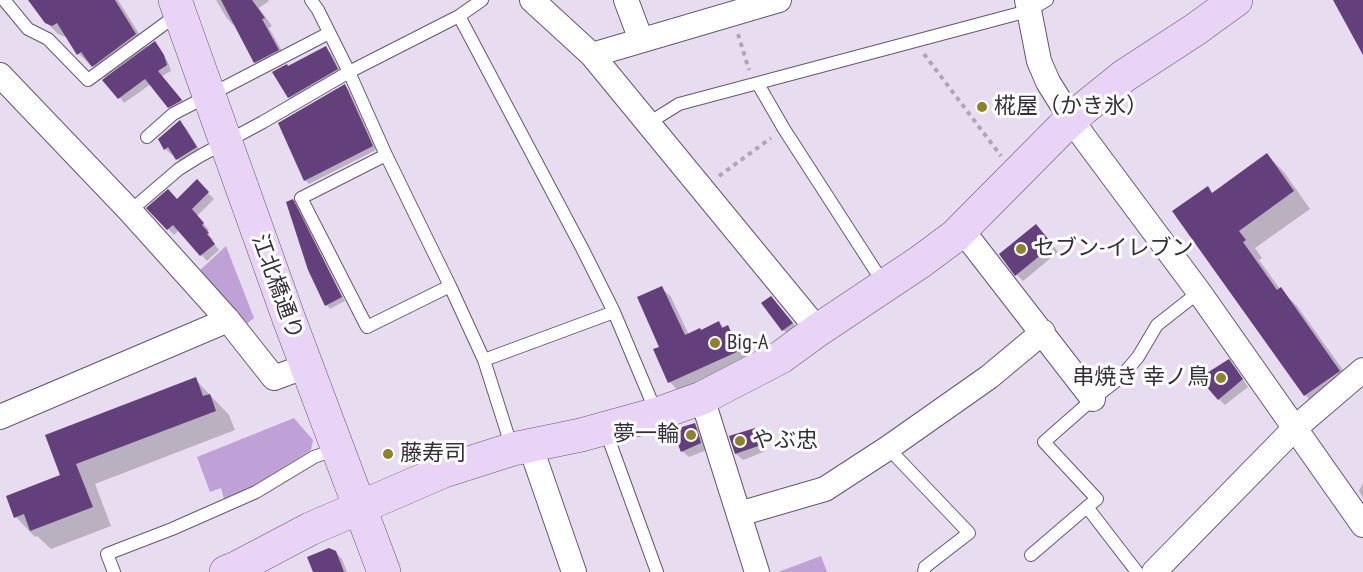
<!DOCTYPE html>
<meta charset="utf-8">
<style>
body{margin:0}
canvas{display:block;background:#e8ddf0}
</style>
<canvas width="1363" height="572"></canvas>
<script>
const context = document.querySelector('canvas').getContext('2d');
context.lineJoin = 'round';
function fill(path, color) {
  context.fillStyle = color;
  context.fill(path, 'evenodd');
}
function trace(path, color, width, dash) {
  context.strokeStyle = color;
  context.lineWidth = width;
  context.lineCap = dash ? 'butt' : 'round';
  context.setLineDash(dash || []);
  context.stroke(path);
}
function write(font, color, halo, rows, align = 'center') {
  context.font = font + ' "PT Sans Narrow","Noto Sans JP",sans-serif';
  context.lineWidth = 6;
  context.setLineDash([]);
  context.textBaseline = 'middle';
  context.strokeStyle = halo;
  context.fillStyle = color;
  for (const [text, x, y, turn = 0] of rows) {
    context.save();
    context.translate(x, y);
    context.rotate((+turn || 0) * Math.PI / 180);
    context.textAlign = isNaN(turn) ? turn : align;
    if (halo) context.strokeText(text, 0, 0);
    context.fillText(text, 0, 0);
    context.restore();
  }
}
fill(new Path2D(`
 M 226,246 L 254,318 L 244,326 L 198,272 Z
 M 294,418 L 313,440 L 311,450 L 245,491 L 224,499 L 221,488 L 210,492 L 197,457 Z
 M 821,556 L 827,572 L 778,572 Z`), '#c0a1d7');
fill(new Path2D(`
 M 30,0 L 118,0 L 148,48 L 155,43 L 160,48 L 168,62 L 171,71 L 162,76 L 185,105 L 174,112 L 151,84 L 124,103 L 106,79 L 92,64 L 90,65 L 79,54 L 67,35 L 65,37 L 58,34 L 46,22 Z
 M 216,0 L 268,0 L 269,1 L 259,8 L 272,26 L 269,28 L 286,58 L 263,70 L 255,62 L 235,24 L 233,25 L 226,17 Z
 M 325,48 L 331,53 L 342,75 L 294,103 L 289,97 Z
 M 345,86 L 349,90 L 376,150 L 309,184 L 305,180 Z
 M 180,122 L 186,128 L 202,154 L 183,166 L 174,154 L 172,155 L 165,149 Z
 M 1267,155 L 1284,172 L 1310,209 L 1255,248 L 1262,258 L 1259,260 L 1280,289 L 1297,306 L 1356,388 L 1322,412 L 1305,395 L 1174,211 L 1207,188 L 1213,194 Z
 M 197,182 L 214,199 L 197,216 L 209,230 L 207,232 L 213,240 L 212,241 L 219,250 L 207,261 L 179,230 L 174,235 L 148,208 L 177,201 Z
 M 293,201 L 297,205 L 345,301 L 330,309 L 327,305 Z
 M 1042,232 L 1058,252 L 1023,281 L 1017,275 Z
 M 662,288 L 671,297 L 689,335 L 701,331 L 719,323 L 724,328 L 727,327 L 737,337 L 748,361 L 679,392 L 670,382 L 655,350 L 661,347 Z
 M 771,298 L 799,330 L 790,336 L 783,330 Z
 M 1228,361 L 1235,367 L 1248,387 L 1225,405 L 1219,399 Z
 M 195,379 L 229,415 L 235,430 L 95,484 L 111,526 L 51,549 L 37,536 L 35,537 L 16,517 L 62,476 L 46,436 Z
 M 694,424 L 701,431 L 707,450 L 689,457 L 682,451 Z
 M 754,430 L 761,437 L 766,451 L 743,460 L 736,454 Z
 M 1363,483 L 1363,498 L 1359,491 Z
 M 335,552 L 342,559 L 347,572 L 315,572 Z`), '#0003');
fill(new Path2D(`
 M 28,0 L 115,0 L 136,34 L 92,67 L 81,52 L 77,55 L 57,23 L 52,26 L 45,23 Z
 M 221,0 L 252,0 L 265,18 L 262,19 L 279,50 L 254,63 Z
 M 1333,0 L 1363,0 L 1363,55 Z
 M 155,41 L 164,55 L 167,65 L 158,71 L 182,100 L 168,108 L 145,79 L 118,99 L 102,80 Z
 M 326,46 L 338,69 L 288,98 L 272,72 L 287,64 L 288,66 Z
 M 345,84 L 373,146 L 304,181 L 278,123 Z
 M 180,120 L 197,147 L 176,160 L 168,147 L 164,150 L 158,139 Z
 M 1267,153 L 1294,191 L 1239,231 L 1246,240 L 1243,242 L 1277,290 L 1281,287 L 1340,371 L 1304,396 L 1172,211 L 1208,186 L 1212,193 Z
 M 197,179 L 209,192 L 192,209 L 204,223 L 202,225 L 209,233 L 207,234 L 215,244 L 200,256 L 173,225 L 167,230 L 146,208 L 168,189 L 177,199 Z
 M 293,199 L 342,297 L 325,306 L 308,270 L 286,202 Z
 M 1036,224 L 1053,245 L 1015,276 L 999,254 Z
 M 662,286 L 685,335 L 700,328 L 701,330 L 719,321 L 722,328 L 728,325 L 739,351 L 668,383 L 653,349 L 659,347 L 637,297 Z
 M 771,296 L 793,323 L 782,331 L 761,303 Z
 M 1229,359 L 1243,379 L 1218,400 L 1199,378 Z
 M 196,377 L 203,396 L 210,394 L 216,411 L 76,464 L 93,507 L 30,531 L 24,514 L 14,518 L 6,496 L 60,475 L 45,435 Z
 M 695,423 L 701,443 L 681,452 L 672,430 Z
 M 755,428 L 761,445 L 735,454 L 729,436 Z
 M 329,548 L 336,551 L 344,572 L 313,572 L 307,557 Z`), '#633f7b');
const lane = new Path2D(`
 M 4,0 L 28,29 L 48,39 L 88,80 L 178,14
 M 311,0 L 318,10 L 349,72 L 386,155 L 450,286 L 484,360 L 512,448
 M 459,16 L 583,250 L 614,312 L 656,412
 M 758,84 L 784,129 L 884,284
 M 647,124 L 679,104 L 1028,11 L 1047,0
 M 147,137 L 173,114 L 329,33
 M 386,155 L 301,198 L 367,327 L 450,286
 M 130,211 L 179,169 L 200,156 L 263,122 L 349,72 L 459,16 L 482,0
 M 484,360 L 614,312
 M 605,429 L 657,572
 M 888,448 L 969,533 L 925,567 L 924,572
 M 1031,555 L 1087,507
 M 114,572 L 107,554 L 172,529 L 256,492 L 314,457 L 336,449
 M 1137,572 L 1087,507 L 1097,499 L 1044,442 L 1093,399 L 1120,378 L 1138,357 L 1157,325 L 1199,292`);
const street = new Path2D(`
 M 532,0 L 592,55 L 818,330
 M 626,0 L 641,40
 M 1027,0 L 1039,61 L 1048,82 L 1063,106 L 1083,136 L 1199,292 L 1363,525
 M 592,55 L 779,0
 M 0,75 L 130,211 L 228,320 L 274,378 L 306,366
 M 962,230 L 1093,399
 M 702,398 L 757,572
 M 0,417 L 228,320
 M 530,445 L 574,572
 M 739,514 L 825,489 L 888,448 L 989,377 L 1043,332
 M 1154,572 L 1295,428 L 1363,370`);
const secondary = new Path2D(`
 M 175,0 L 289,319 L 384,572
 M 226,572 L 236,568 L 310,529 L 444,471 L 513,449 L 581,435 L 657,414 L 702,398 L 781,357 L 818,330 L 920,262 L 955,236 L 1062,128 L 1083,109 L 1124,76 L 1196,29 L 1236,0`);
trace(lane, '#635a6a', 14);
trace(street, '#635a6a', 26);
trace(secondary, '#635a6a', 34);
trace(new Path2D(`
 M 738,34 L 749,70
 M 924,54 L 1001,156
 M 719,176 L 771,138`), '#aea6b5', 4, [4.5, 4.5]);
trace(lane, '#fff', 12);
trace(street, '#fff', 24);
trace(secondary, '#e9d4f7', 33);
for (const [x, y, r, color] of [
 [982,107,6,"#8e8128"],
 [1021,249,6,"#8e8128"],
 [715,343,6,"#8e8128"],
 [1221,378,6,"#8e8128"],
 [691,435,6,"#8e8128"],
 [740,441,6,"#8e8128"],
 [388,454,6,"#8e8128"]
]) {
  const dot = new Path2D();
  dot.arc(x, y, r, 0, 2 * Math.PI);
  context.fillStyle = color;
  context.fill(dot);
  trace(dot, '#fff', 2);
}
write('22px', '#343038', '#fff', [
 ["椛屋（かき氷）",994,107],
 ["セブン-イレブン",1033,249],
 ["Big-A",727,343],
 ["串焼き 幸ノ鳥",1209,378,"right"],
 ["夢一輪",679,435,"right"],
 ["やぶ忠",752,441],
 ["藤寿司",400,454]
], 'left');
write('22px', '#343038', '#fff', [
 ["江北橋通り",277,287,70]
]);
</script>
